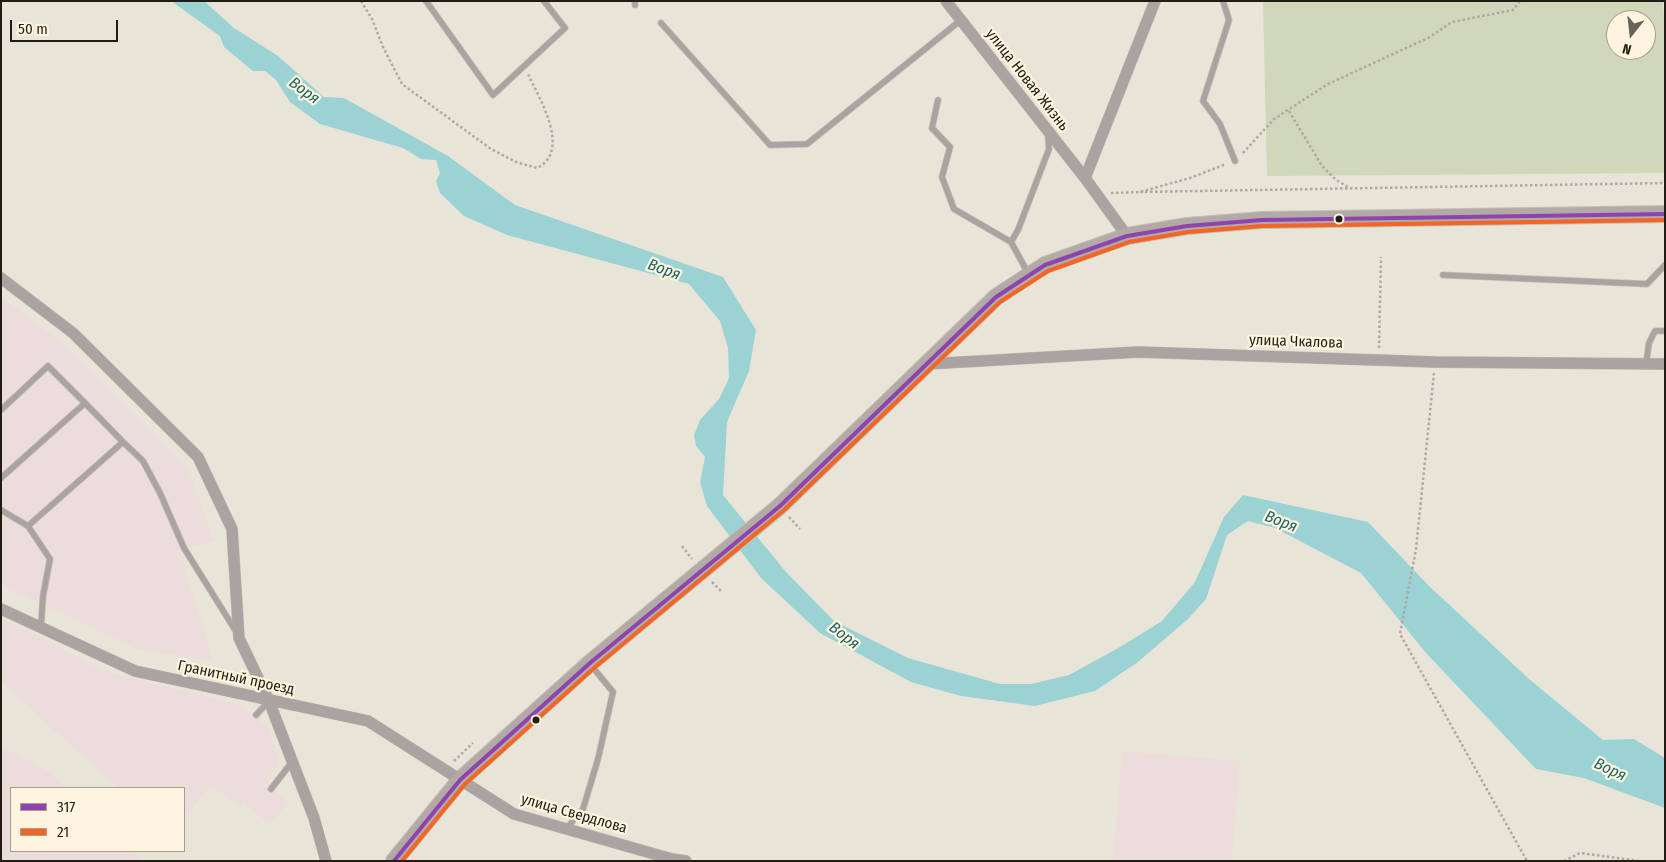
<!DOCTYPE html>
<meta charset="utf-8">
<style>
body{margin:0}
#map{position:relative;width:1666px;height:862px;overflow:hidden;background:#e9e4d8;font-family:"Fira Sans Condensed",sans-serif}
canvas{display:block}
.frame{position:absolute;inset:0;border:2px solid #211d15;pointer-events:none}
.legend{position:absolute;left:10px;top:787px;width:175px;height:65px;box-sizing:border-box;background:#fff4dd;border:1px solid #a69e8d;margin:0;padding:6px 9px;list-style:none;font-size:15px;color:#211d15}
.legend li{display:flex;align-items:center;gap:10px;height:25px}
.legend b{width:25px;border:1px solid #a69e8d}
.north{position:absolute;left:1606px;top:10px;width:50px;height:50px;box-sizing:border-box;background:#fff4dd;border:1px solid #a69e8d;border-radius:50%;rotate:196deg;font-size:14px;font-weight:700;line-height:20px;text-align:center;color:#211d15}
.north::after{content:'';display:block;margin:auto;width:18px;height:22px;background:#676359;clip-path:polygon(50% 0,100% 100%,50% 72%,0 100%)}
.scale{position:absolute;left:10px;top:20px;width:108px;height:22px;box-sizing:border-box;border:2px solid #211d15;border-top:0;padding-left:6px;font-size:15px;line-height:18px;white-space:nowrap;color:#211d15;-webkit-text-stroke:4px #fff4dd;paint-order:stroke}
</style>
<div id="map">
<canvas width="1666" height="862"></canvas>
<div class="frame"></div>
<ul class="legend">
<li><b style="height:6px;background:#8e44ad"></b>317</li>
<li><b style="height:6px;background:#f26522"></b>21</li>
</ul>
<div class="north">N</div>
<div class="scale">50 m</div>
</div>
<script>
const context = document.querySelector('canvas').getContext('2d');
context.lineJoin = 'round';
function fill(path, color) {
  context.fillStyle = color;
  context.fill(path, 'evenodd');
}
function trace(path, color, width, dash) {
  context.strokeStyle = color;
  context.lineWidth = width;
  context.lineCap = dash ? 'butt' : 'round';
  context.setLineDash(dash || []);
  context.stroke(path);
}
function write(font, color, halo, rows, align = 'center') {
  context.font = font + ' "Fira Sans Condensed",sans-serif';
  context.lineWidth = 4.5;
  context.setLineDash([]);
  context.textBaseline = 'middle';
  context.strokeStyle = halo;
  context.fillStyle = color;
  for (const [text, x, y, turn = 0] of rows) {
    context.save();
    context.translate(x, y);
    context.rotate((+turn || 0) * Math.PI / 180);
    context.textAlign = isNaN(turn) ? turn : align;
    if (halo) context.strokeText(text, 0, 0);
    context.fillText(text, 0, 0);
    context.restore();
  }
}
fill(new Path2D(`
 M 1,297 L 63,343 L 188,467 L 214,541 L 179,550 L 214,662 L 137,649 L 1,585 Z
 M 1,618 L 106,672 L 241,705 L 269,728 L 280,762 L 264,785 L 289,802 L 270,824 L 244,804 L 241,808 L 211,785 L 184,819 L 184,788 L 118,788 L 1,682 Z
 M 1,746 L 48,771 L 66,788 L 11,788 L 11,851 L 131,851 L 141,861 L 1,861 Z
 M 1122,751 L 1240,761 L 1232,861 L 1113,861 Z`), '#eddcdc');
fill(new Path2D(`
 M 1263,1 L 1663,1 L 1665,30 L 1665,173 L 1267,176 ZM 1616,20 L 1646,20 L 1646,50 L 1616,50 Z`), '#d1d7bb');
fill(new Path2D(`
 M 171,1 L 204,1 L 234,28 L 278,56 L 324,97 L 344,98 L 448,156 L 515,205 L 723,277 L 756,330 L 749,371 L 727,422 L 723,495 L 786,572 L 834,621 L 908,658 L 1000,684 L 1031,684 L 1069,675 L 1120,647 L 1162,621 L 1195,582 L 1224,517 L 1243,495 L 1368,522 L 1428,585 L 1529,679 L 1603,740 L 1634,739 L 1665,758 L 1665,808 L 1584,778 L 1536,769 L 1426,653 L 1361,573 L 1275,528 L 1248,521 L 1227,535 L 1206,599 L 1188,619 L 1138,662 L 1095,691 L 1035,706 L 961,696 L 911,682 L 820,633 L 761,578 L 707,506 L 700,482 L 705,457 L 696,446 L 694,435 L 700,420 L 719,399 L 729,378 L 728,348 L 720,321 L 689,284 L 507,235 L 464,216 L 440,193 L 436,181 L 440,173 L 436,160 L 421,159 L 403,148 L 320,124 L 290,102 L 276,80 L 265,71 L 253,71 L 224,47 L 220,36 Z`), '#9bd2d4');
const service = new Path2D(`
 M 426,1 L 493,95 L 565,28 L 544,1
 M 1223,1 L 1229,20 L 1203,101 L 1220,124 L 1235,161
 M 635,5 L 635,1
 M 661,23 L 770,145 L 807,144 L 961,20
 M 938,100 L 932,128 L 950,147 L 942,177 L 954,209 L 1011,242 L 1028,273
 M 1011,242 L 1018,230 L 1049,149 L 1048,134
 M 1443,275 L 1647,284 L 1665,265
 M 1646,364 L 1649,343 L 1655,331 L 1665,331
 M 85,403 L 123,442
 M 1,410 L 48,366 L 85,403 L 1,478
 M 1,510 L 28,526 L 50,559 L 43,596 L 41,627
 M 28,526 L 123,442 L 143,461 L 160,493 L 184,548 L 237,633
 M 256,715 L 269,701
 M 271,789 L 292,762
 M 566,829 L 583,809 L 598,759 L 613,692 L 590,664`);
const minor = new Path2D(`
 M 946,1 L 1085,178
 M 1127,236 L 1085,178 L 1155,1
 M 1,278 L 73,333 L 198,457 L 232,529 L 239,638 L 269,701 L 314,818 L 326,861
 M 927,364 L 1138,352 L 1435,362 L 1665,364
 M 1,609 L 135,671 L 368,721 L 514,814 L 672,859 L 686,861`);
const secondary = new Path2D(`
 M 394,861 L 460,780 L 590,663 L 780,506 L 996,297 L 1045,265 L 1127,236 L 1187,226 L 1262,220 L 1665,214`);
trace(service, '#c3bfb7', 7);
trace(minor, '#c3bfb7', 12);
trace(secondary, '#c3bfb7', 18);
trace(new Path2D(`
 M 361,1 L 372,19 L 383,47 L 402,84 L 491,149 L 516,162 L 537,168 C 572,151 539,98 528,74
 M 1289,111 L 1322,166 L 1336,180 L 1350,188
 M 1243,153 L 1274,119 L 1328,84 L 1428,38 L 1452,22 L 1513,10 L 1520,1
 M 1140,192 L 1665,183
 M 1111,193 L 1140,192 L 1190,178 L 1226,164
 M 1379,348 L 1381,257
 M 1434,373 L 1416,549 L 1400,634 L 1527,861
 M 789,517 L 800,529
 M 682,546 L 692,559
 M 712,582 L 722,592
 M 454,761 L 473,743
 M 1564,861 L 1580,853 L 1640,861`), '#aea7a4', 2.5, [2.5, 2.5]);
trace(service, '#aba2a2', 5.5);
trace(minor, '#aba2a2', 11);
trace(secondary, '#b3aaa8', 16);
trace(new Path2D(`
 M 394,861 L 460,780 L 590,663 L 780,506 L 996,297 L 1045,265 L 1127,236 L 1187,226 L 1262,220 L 1665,214`), '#8e44ad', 4);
trace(new Path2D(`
 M 402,861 L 465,784 L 594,668 L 784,510 L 1000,302 L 1048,271 L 1129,242 L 1188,232 L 1262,226 L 1665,220`), '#f26522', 4);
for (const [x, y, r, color] of [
 [1339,219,4.5,"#211d15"],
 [536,720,4.5,"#211d15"]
]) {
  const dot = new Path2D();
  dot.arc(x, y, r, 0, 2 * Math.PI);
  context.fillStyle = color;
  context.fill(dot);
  trace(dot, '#fff4dd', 2);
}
write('15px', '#211d15', '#fff4dd', [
 ["улица Новая Жизнь",1027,80,52],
 ["улица Чкалова",1296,342,2],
 ["Гранитный проезд",236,678,12],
 ["улица Свердлова",574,814,16]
]);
write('italic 16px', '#1f6368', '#fff4dd', [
 ["Воря",304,91,36],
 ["Воря",664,270,20],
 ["Воря",1281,522,21],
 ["Воря",844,636,38],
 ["Воря",1610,770,25]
]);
</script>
